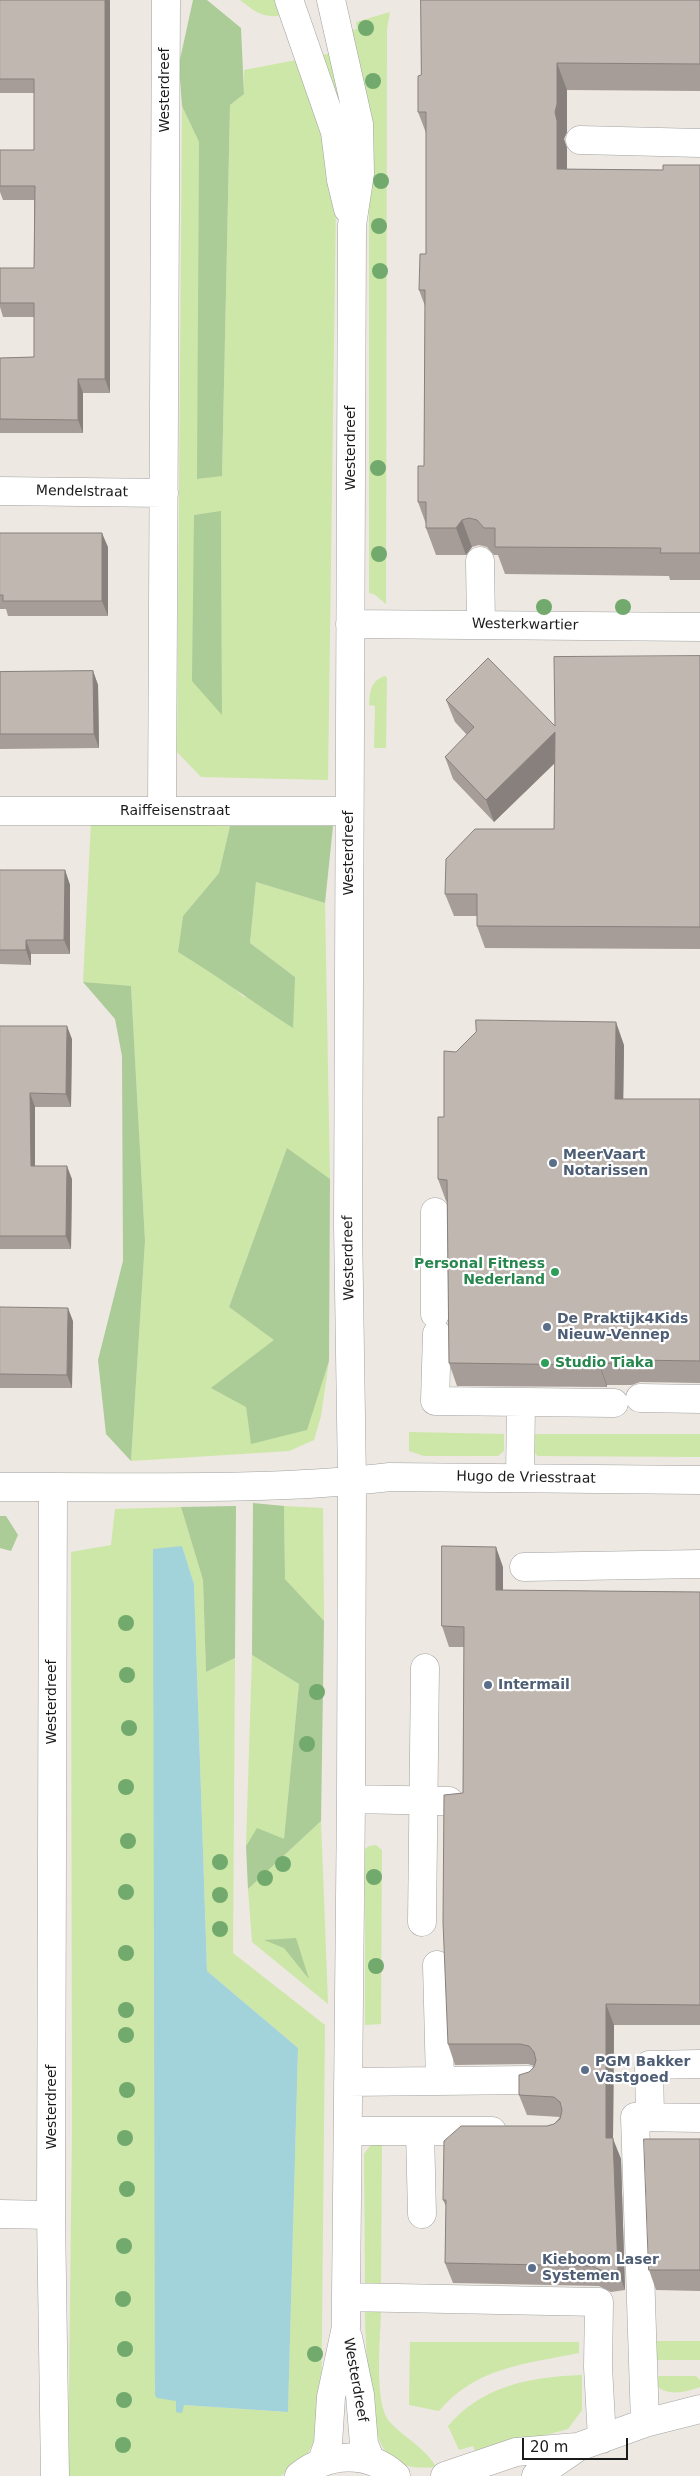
<!DOCTYPE html>
<style>
body{margin:0}
#map{position:relative;width:700px;height:2476px;overflow:hidden;background:#ede8e1;font-family:"DejaVu Sans",sans-serif}
canvas{display:block}
.scale{position:absolute;left:522px;top:2438px;width:106px;height:22px;box-sizing:border-box;border:2px solid #1b1b1b;border-top:0;padding-left:6px;font-size:15px;line-height:18px;white-space:nowrap;color:#1b1b1b;-webkit-text-stroke:4px #fff;paint-order:stroke}
</style>
<div id="map">
<canvas width="700" height="2476"></canvas>
<div class="scale">20 m</div>
</div>
<script>
const context = document.querySelector('canvas').getContext('2d');
context.lineJoin = 'round';
function fill(path, color) {
  context.fillStyle = color;
  context.fill(path, 'evenodd');
}
function trace(path, color, width, dash) {
  context.strokeStyle = color;
  context.lineWidth = width;
  context.lineCap = dash ? 'butt' : 'round';
  context.setLineDash(dash || []);
  context.stroke(path);
}
function write(font, color, halo, rows, align = 'center') {
  context.font = font + ' "DejaVu Sans",sans-serif';
  context.lineWidth = 4.5;
  context.setLineDash([]);
  context.textBaseline = 'middle';
  context.strokeStyle = halo;
  context.fillStyle = color;
  for (const [text, x, y, turn = 0] of rows) {
    context.save();
    context.translate(x, y);
    context.rotate((+turn || 0) * Math.PI / 180);
    context.textAlign = isNaN(turn) ? turn : align;
    if (halo) context.strokeText(text, 0, 0);
    context.fillText(text, 0, 0);
    context.restore();
  }
}
fill(new Path2D(`
 M 240,0 L 275,0 L 284,15 C 264,19 255,12 240,0 Z
 M 390,12 L 387,29 L 386,604 L 374,594 L 369,593 L 369,162 L 345,32 L 357,29 L 356,22 Z
 M 338,52 L 328,780 L 201,777 L 177,752 L 182,106 L 199,142 L 198,479 L 222,475 L 230,105 L 244,94 L 244,70 ZM 221,512 L 222,714 L 221,715 L 194,515 Z
 M 385,676 L 387,678 L 386,748 L 374,748 L 375,706 L 369,705 C 370,692 370,681 385,676 Z
 M 91,821 L 230,826 L 219,873 L 183,916 L 178,952 L 223,979 L 244,997 L 295,977 L 250,943 L 256,882 L 325,903 L 330,1179 L 287,1149 L 229,1307 L 275,1340 L 246,1407 L 251,1443 L 306,1430 L 329,1361 L 321,1416 L 314,1440 L 289,1451 L 131,1461 L 145,1241 L 131,987 L 83,982 Z
 M 409,1432 L 504,1434 L 504,1451 L 498,1456 L 424,1456 L 409,1451 Z
 M 534,1434 L 700,1434 L 700,1457 L 538,1456 L 533,1452 Z
 M 284,1506 L 323,1508 L 324,1621 L 285,1579 Z
 M 181,1507 L 203,1580 L 206,1672 L 235,1658 L 233,1953 L 325,2025 L 321,2431 L 306,2456 L 281,2476 L 68,2476 L 72,2129 L 71,1552 L 111,1545 L 115,1509 ZM 182,1546 L 194,1584 L 207,1971 L 298,2048 L 288,2412 L 184,2405 L 176,2412 Z
 M 252,1655 L 299,1684 L 284,1840 L 257,1829 L 246,1846 Z
 M 321,1821 L 328,2004 L 252,1942 L 248,1889 Z
 M 376,1845 L 382,1850 L 381,2024 L 365,2025 L 365,1849 L 369,1846 Z
 M 382,2142 L 381,2285 L 365,2283 L 364,2154 L 370,2146 Z
 M 381,2308 C 381,2334 373,2404 390,2422 C 404,2438 425,2447 436,2467 C 376,2473 375,2433 370,2387 C 367,2361 365,2336 365,2310 Z
 M 655,2341 L 700,2341 L 700,2360 L 654,2360 Z
 M 410,2342 L 579,2342 L 579,2353 C 525,2364 476,2367 439,2411 L 409,2405 Z
 M 582,2375 L 582,2410 L 568,2429 L 476,2454 L 473,2446 L 459,2450 L 448,2426 C 483,2385 531,2377 582,2375 Z
 M 655,2376 L 696,2376 L 700,2380 L 700,2387 C 686,2392 667,2397 656,2385 Z`), '#cce7a7');
fill(new Path2D(`
 M 193,0 L 207,0 L 241,28 L 244,94 L 230,105 L 222,476 L 197,479 L 199,142 L 182,106 L 179,64 Z
 M 221,511 L 222,715 L 192,681 L 194,515 Z
 M 230,826 L 333,826 L 325,903 L 256,882 L 250,943 L 295,977 L 293,1028 C 254,1003 218,976 178,952 L 183,916 L 219,873 Z
 M 83,982 L 131,986 L 145,1241 L 131,1461 L 106,1434 L 98,1360 L 123,1261 L 122,1056 L 115,1019 Z
 M 287,1148 L 330,1179 L 329,1361 L 307,1430 L 251,1444 L 246,1407 L 211,1388 L 274,1340 L 229,1307 Z
 M 253,1503 L 284,1506 L 285,1579 L 324,1621 L 321,1821 L 248,1889 L 246,1846 L 257,1828 L 284,1839 L 299,1684 L 252,1655 Z
 M 236,1506 L 235,1658 L 206,1672 L 203,1580 L 181,1507 Z
 M 0,1516 L 6,1516 L 18,1535 L 11,1551 L 0,1548 Z
 M 296,1938 L 309,1979 L 284,1948 L 264,1940 Z`), '#abcb97');
fill(new Path2D(`
 M 182,1546 L 194,1584 L 207,1971 L 298,2048 L 288,2412 L 184,2405 L 182,2413 L 176,2412 L 176,2401 L 157,2398 L 155,2395 L 153,1549 Z`), '#a2d2da');
const minor = new Path2D(`
 M 289,0 L 335,132 L 341,180 L 348,209
 M 580,140 L 700,143
 M 0,491 L 164,493
 M 480,561 L 481,624
 M 350,624 L 700,627
 M 0,811 L 349,811
 M 162,811 L 166,0
 M 435,1212 L 435,1314
 M 437,1334 L 435,1401 L 614,1403
 M 640,1398 L 700,1399
 M 520,1478 L 521,1402
 M 0,1487 L 53,1487
 M 524,1567 L 700,1564
 M 351,1799 L 449,1801
 M 422,1922 L 425,1668
 M 437,1965 L 440,2081
 M 348,2082 L 528,2080
 M 650,2117 L 649,2065 L 700,2064
 M 348,2131 L 492,2131
 M 420,2131 L 422,2214
 M 0,2214 L 51,2215
 M 346,2297 L 599,2302 L 598,2367 L 602,2439
 M 348,2337 L 360,2395 L 364,2444 L 371,2461
 M 645,2423 L 635,2117 L 700,2118
 M 322,2461 L 328,2444 L 331,2397 L 346,2327 L 346,2297 L 351,1799 L 352,1481 L 348,1225 L 352,225 L 360,173 L 359,124 L 331,0
 M 55,2476 L 51,2215 L 53,1487 C 165,1487 278,1490 390,1477 L 700,1480
 M 299,2476 C 327,2453 368,2450 396,2476
 M 445,2476 L 516,2452 L 577,2447
 M 536,2476 L 578,2447 L 645,2423 L 700,2409`);
trace(minor, '#a2a2a2', 29);
trace(minor, '#fff', 28);
context.fillStyle = '#72a96d';
for (const [x, y] of [
 [366,28],
 [373,81],
 [381,181],
 [379,226],
 [380,271],
 [378,468],
 [379,554],
 [544,607],
 [623,607],
 [126,1623],
 [127,1675],
 [317,1692],
 [129,1728],
 [307,1744],
 [126,1787],
 [128,1841],
 [220,1862],
 [283,1864],
 [374,1877],
 [265,1878],
 [126,1892],
 [220,1895],
 [220,1929],
 [126,1953],
 [376,1966],
 [126,2010],
 [126,2035],
 [127,2090],
 [125,2138],
 [127,2189],
 [124,2246],
 [123,2299],
 [125,2349],
 [315,2354],
 [124,2400],
 [123,2445]
]) {
  context.beginPath();
  context.arc(x, y, 8, 0, 2 * Math.PI);
  context.fill();
}
fill(new Path2D(`
 M 0,0 L 110,0 L 110,393 L 83,393 L 83,433 L 0,433 L 0,358 L 34,357 L 34,317 L 3,317 L 0,307 L 0,268 L 34,268 L 34,200 L 3,200 L 0,192 L 0,150 L 34,150 L 34,93 L 0,93 Z
 M 700,0 L 700,91 L 567,90 L 567,132 L 564,139 L 567,148 L 567,169 L 663,170 L 700,165 L 700,580 L 670,580 L 669,576 L 505,574 L 498,555 L 494,555 L 487,547 L 479,545 L 472,547 L 466,555 L 436,555 L 426,528 L 426,524 L 418,502 L 424,466 L 425,306 L 419,290 L 426,254 L 426,133 L 418,112 L 421,75 Z
 M 0,533 L 108,547 L 108,616 L 8,616 L 6,609 L 0,609 Z
 M 700,656 L 700,949 L 485,948 L 477,926 L 477,916 L 454,916 L 445,894 L 554,829 L 555,763 L 494,822 L 453,779 L 445,757 L 467,735 L 455,722 L 446,700 L 555,726 Z
 M 93,671 L 98,685 L 99,748 L 0,749 L 0,672 Z
 M 0,870 L 65,870 L 70,885 L 70,954 L 31,954 L 31,965 L 0,964 Z
 M 0,1026 L 72,1039 L 71,1107 L 35,1107 L 35,1166 L 72,1179 L 71,1249 L 0,1249 Z
 M 624,1045 L 623,1099 L 700,1099 L 700,1383 L 640,1382 L 632,1385 L 607,1385 L 607,1387 L 457,1386 L 449,1363 L 447,1202 L 446,1201 L 438,1179 L 444,1117 L 456,1052 Z
 M 0,1307 L 73,1321 L 72,1388 L 0,1388 Z
 M 503,1567 L 503,1590 L 700,1592 L 700,2025 L 614,2025 L 613,2139 L 621,2159 L 625,2290 L 611,2292 L 599,2286 L 453,2283 L 445,2263 L 446,2206 L 443,2200 L 547,2126 L 554,2124 L 560,2117 L 527,2115 L 519,2095 L 529,2072 L 534,2066 L 528,2064 L 455,2065 L 448,2044 L 463,1793 L 464,1647 L 449,1647 L 442,1626 Z
 M 700,2139 L 700,2291 L 656,2290 L 649,2270 Z`), '#a69d98');
fill(new Path2D(`
 M 105,0 L 110,0 L 110,393 L 105,379 Z
 M 557,63 L 567,90 L 567,132 L 564,139 L 567,148 L 567,196 L 557,169 L 555,112 Z
 M 78,379 L 83,393 L 83,433 L 78,420 Z
 M 462,520 L 472,547 L 466,555 L 456,528 Z
 M 102,533 L 108,547 L 108,616 L 102,601 Z
 M 93,671 L 98,685 L 99,748 L 94,734 Z
 M 555,732 L 563,755 L 494,822 L 486,800 Z
 M 65,870 L 70,885 L 70,954 L 64,940 Z
 M 26,940 L 31,954 L 31,965 L 26,950 Z
 M 616,1022 L 624,1045 L 623,1121 L 615,1099 Z
 M 67,1026 L 72,1039 L 71,1107 L 66,1094 Z
 M 30,1093 L 35,1107 L 35,1179 L 31,1166 Z
 M 67,1166 L 72,1179 L 71,1249 L 66,1236 Z
 M 68,1308 L 73,1321 L 72,1388 L 67,1375 Z
 M 599,1363 L 607,1385 L 607,1387 L 599,1365 Z
 M 496,1547 L 503,1567 L 503,1611 L 496,1590 Z
 M 606,2004 L 614,2025 L 613,2139 L 621,2159 L 625,2290 L 618,2270 L 606,2138 Z`), '#87807c');
const building = new Path2D(`
 M 0,0 L 105,0 L 105,379 L 78,379 L 78,420 L 0,419 L 0,358 L 34,357 L 34,303 L 0,303 L 0,268 L 34,268 L 35,186 L 0,186 L 0,150 L 34,150 L 34,79 L 0,79 Z
 M 421,0 L 700,0 L 700,64 L 557,63 L 557,104 L 555,112 L 557,121 L 557,169 L 663,170 L 663,165 L 700,165 L 700,553 L 660,553 L 661,548 L 495,547 L 495,528 L 484,528 L 477,520 L 469,518 L 462,520 L 456,528 L 426,528 L 426,502 L 418,502 L 418,466 L 424,466 L 425,290 L 419,290 L 420,254 L 426,254 L 426,112 L 418,112 L 418,76 L 421,75 Z
 M 0,533 L 102,533 L 102,601 L 3,601 L 3,595 L 0,595 Z
 M 700,656 L 700,927 L 477,926 L 477,894 L 445,894 L 446,859 L 475,829 L 554,829 L 555,732 L 486,800 L 445,757 L 474,727 L 446,700 L 488,658 L 555,726 L 554,657 Z
 M 93,671 L 94,734 L 0,734 L 0,672 Z
 M 0,870 L 65,870 L 64,940 L 26,940 L 26,950 L 0,950 Z
 M 476,1020 L 616,1022 L 615,1099 L 700,1099 L 700,1361 L 632,1360 L 623,1363 L 599,1363 L 599,1365 L 449,1363 L 447,1180 L 438,1179 L 438,1117 L 444,1117 L 444,1051 L 456,1052 L 476,1032 Z
 M 0,1026 L 67,1026 L 66,1094 L 30,1093 L 31,1166 L 67,1166 L 66,1236 L 0,1236 Z
 M 0,1307 L 68,1308 L 67,1375 L 0,1374 Z
 M 442,1546 L 496,1547 L 496,1590 L 700,1592 L 700,2005 L 606,2004 L 606,2138 L 613,2138 L 618,2270 L 603,2271 L 592,2266 L 445,2263 L 446,2200 L 443,2200 L 444,2141 L 461,2126 L 547,2126 L 554,2124 L 560,2119 L 562,2110 L 560,2102 L 554,2097 L 519,2095 L 519,2075 L 529,2072 L 534,2067 L 536,2060 L 534,2052 L 529,2046 L 520,2044 L 448,2044 L 443,1922 L 444,1795 L 463,1793 L 464,1627 L 442,1626 Z
 M 644,2139 L 700,2139 L 700,2270 L 649,2270 Z`);
fill(building, '#c1b7b1');
trace(building, '#87807c', 1);
for (const [x, y, r, color] of [
 [553,1163,5,"#5c6f8a"],
 [555,1272,5,"#2e9e5b"],
 [547,1327,5,"#5c6f8a"],
 [545,1363,5,"#2e9e5b"],
 [488,1685,5,"#5c6f8a"],
 [585,2070,5,"#5c6f8a"],
 [532,2268,5,"#5c6f8a"]
]) {
  const dot = new Path2D();
  dot.arc(x, y, r, 0, 2 * Math.PI);
  context.fillStyle = color;
  context.fill(dot);
  trace(dot, '#fff', 2);
}
write('14px', '#1b1b1b', '#fff', [
 ["Westerdreef",165,90,-90],
 ["Westerdreef",351,448,-90],
 ["Mendelstraat",82,492,1],
 ["Westerkwartier",525,625,1],
 ["Raiffeisenstraat",175,811],
 ["Westerdreef",349,853,-90],
 ["Westerdreef",349,1258,-91],
 ["Hugo de Vriesstraat",526,1478,1],
 ["Westerdreef",52,1702,-90],
 ["Westerdreef",52,2107,-90],
 ["Westerdreef",355,2380,80]
]);
write('bold 14px', '#4e5e75', '#fff', [
 ["MeerVaart",563,1155],
 ["Notarissen",563,1171],
 ["De Praktijk4Kids",557,1319],
 ["Nieuw-Vennep",557,1335],
 ["Intermail",498,1685],
 ["PGM Bakker",595,2062],
 ["Vastgoed",595,2078],
 ["Kieboom Laser",542,2260],
 ["Systemen",542,2276]
], 'left');
write('bold 14px', '#27864d', '#fff', [
 ["Personal Fitness",545,1264],
 ["Nederland",545,1280],
 ["Studio Tiaka",555,1363,"left"]
], 'right');
</script>
